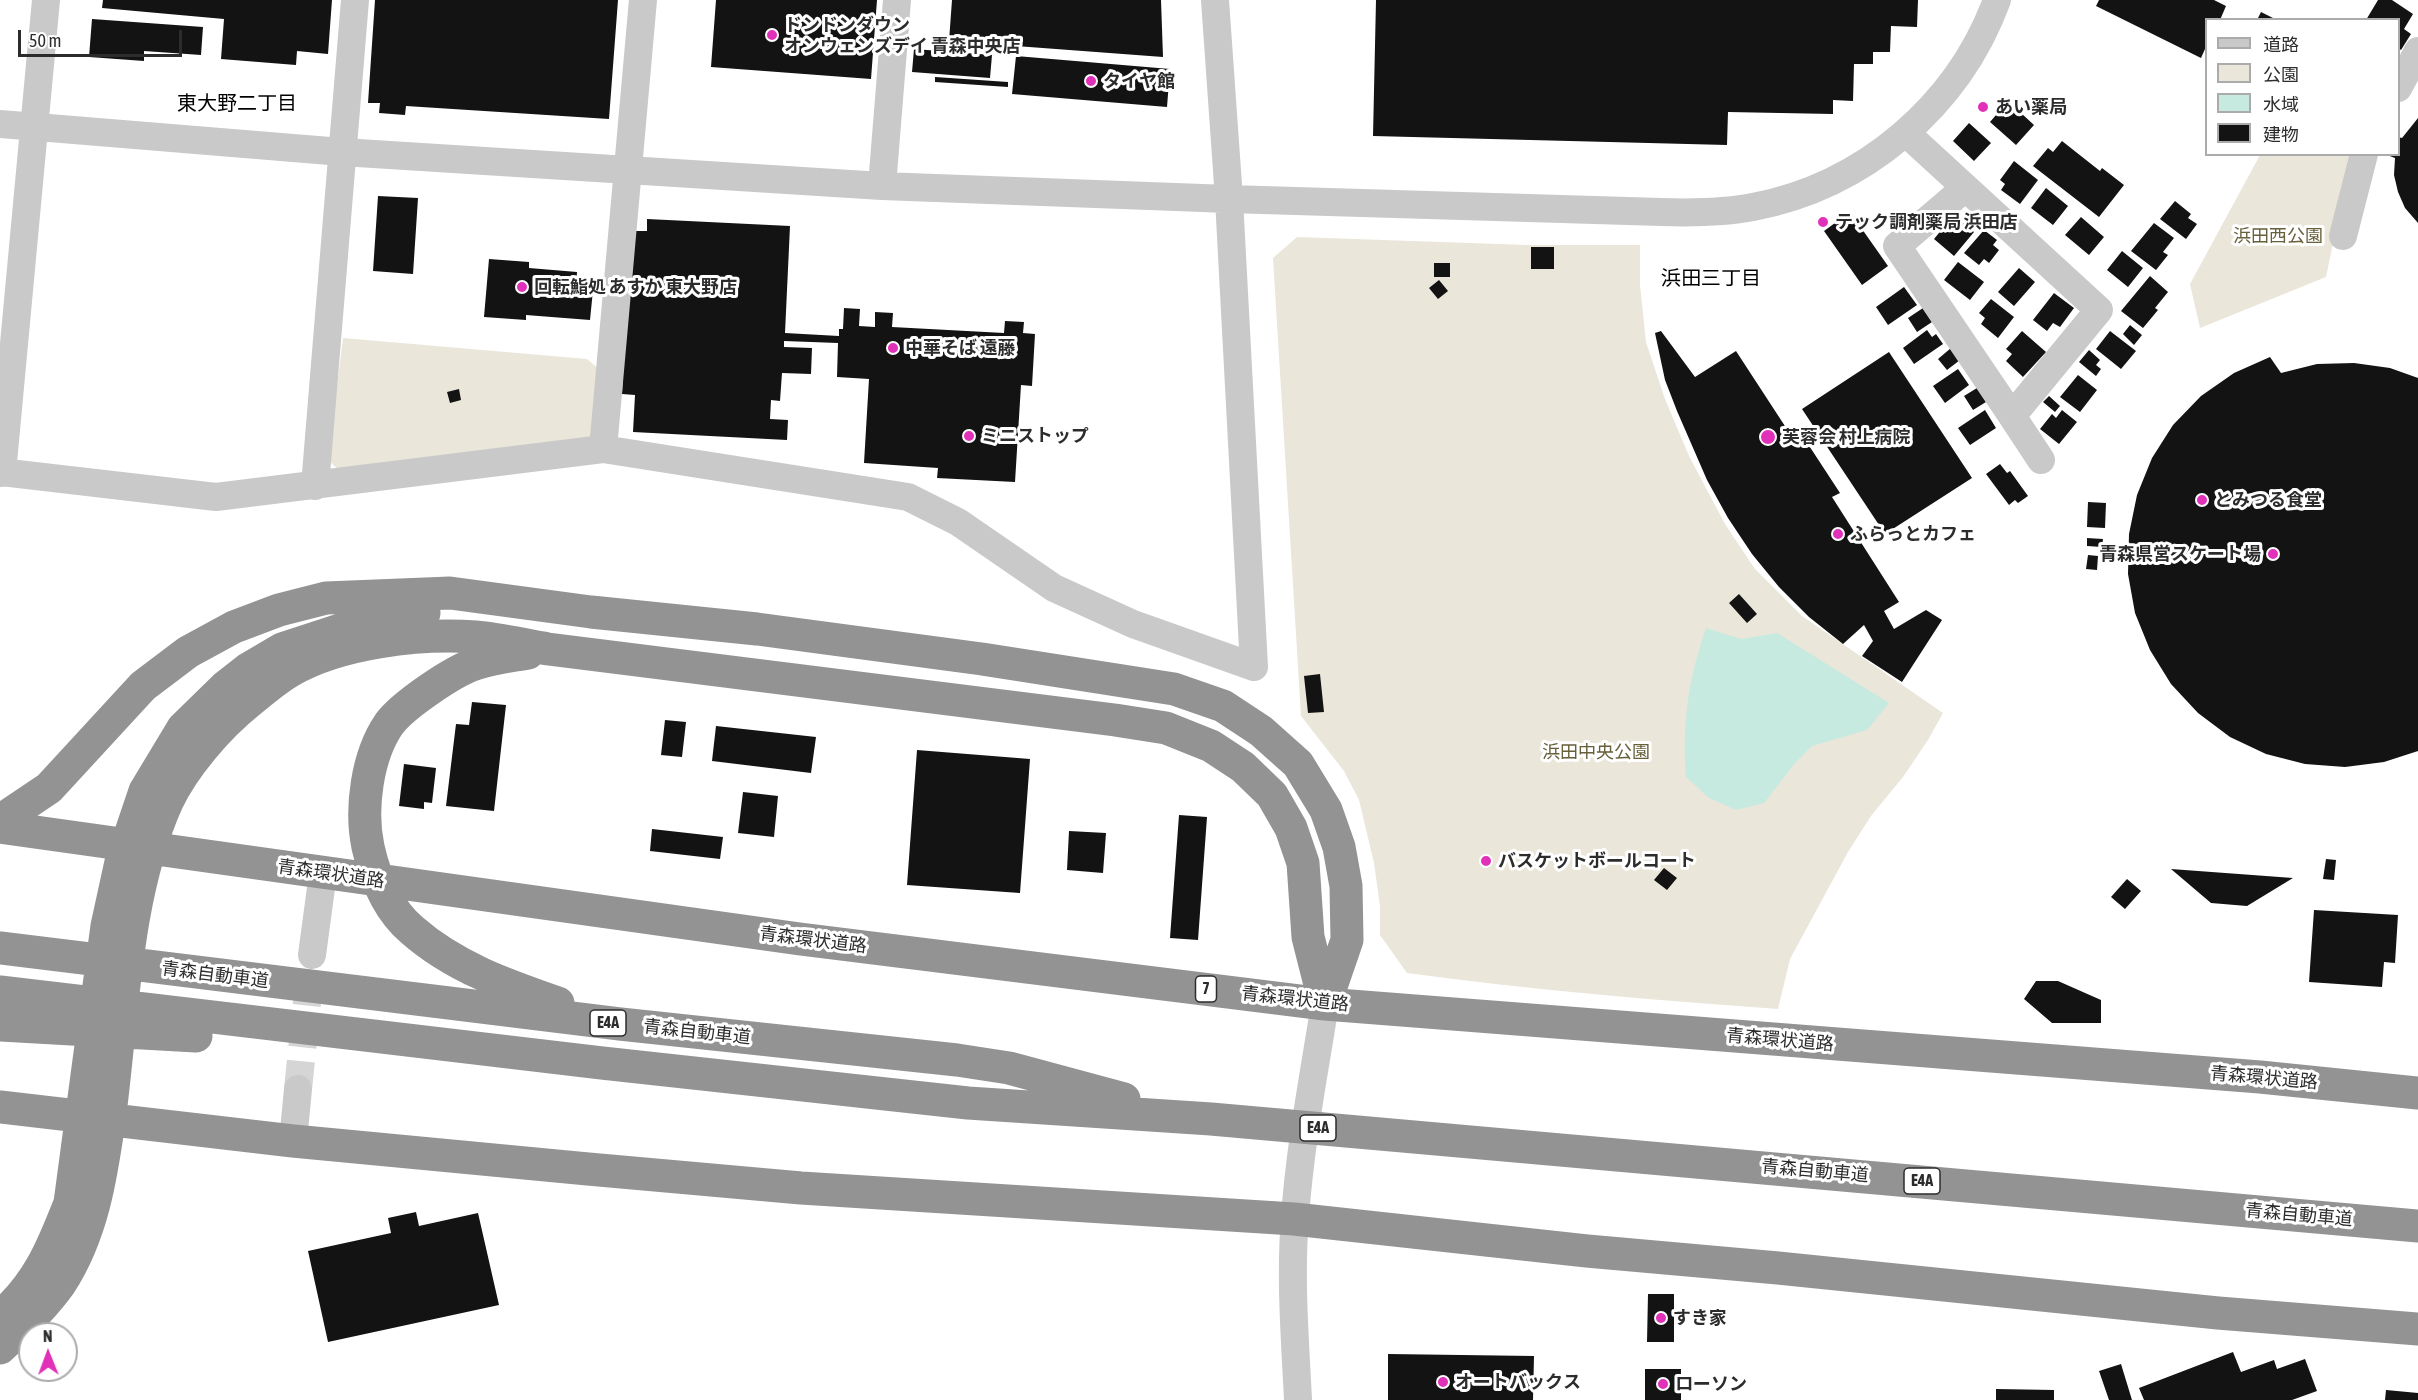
<!DOCTYPE html>
<meta charset="utf-8">
<style>
body{margin:0}
#map{position:relative;width:2418px;height:1400px;overflow:hidden;background:#fff;font-family:"Asap Condensed","Noto Sans JP",sans-serif}
canvas{display:block}
.legend{position:absolute;left:2205px;top:18px;width:195px;height:138px;box-sizing:border-box;background:#fff;border:2px solid #ababab;margin:0;padding:8px 10px;list-style:none;font-size:18px;color:#2c2c2c}
.legend li{display:flex;align-items:center;gap:12px;height:30px}
.legend b{width:30px;border:2px solid #ababab}
.north{position:absolute;left:18px;top:1322px;width:60px;height:60px;box-sizing:border-box;background:#fff;border:2px solid #ababab;border-radius:50%;rotate:359deg;font-size:16px;font-weight:700;line-height:24px;text-align:center;color:#2c2c2c}
.north::after{content:'';display:block;margin:auto;width:21px;height:27px;background:#e131b9;clip-path:polygon(50% 0,100% 100%,50% 72%,0 100%)}
.scale{position:absolute;left:18px;top:30px;width:164px;height:27px;box-sizing:border-box;border:3px solid #2c2c2c;border-top:0;padding-left:8px;font-size:18px;line-height:21px;white-space:nowrap;color:#2c2c2c;-webkit-text-stroke:4px #fff;paint-order:stroke}
</style>
<div id="map">
<canvas width="2418" height="1400"></canvas>
<ul class="legend">
<li><b style="height:8px;background:#c9c9c9"></b>道路</li>
<li><b style="height:16px;background:#eae6da"></b>公園</li>
<li><b style="height:16px;background:#c6eadf"></b>水域</li>
<li><b style="height:16px;background:#131313"></b>建物</li>
</ul>
<div class="north">N</div>
<div class="scale">50 m</div>
</div>
<script>
const context = document.querySelector('canvas').getContext('2d');
context.lineJoin = 'round';
function fill(path, color) {
  context.fillStyle = color;
  context.fill(path, 'evenodd');
}
function trace(path, color, width, dash) {
  context.strokeStyle = color;
  context.lineWidth = width;
  context.lineCap = dash ? 'butt' : 'round';
  context.setLineDash(dash || []);
  context.stroke(path);
}
function write(font, color, halo, rows, align = 'center') {
  context.font = font + ' "Asap Condensed","Noto Sans JP",sans-serif';
  context.lineWidth = 6;
  context.setLineDash([]);
  context.textBaseline = 'middle';
  context.strokeStyle = halo;
  context.fillStyle = color;
  for (const [text, x, y, turn = 0] of rows) {
    context.save();
    context.translate(x, y);
    context.rotate((+turn || 0) * Math.PI / 180);
    context.textAlign = isNaN(turn) ? turn : align;
    if (halo) context.strokeText(text, 0, 0);
    context.fillText(text, 0, 0);
    context.restore();
  }
}
fill(new Path2D(`
 M 2260,155 L 2355,155 L 2342,200 L 2326,277 L 2200,328 L 2190,284 Z
 M 1297,237 L 1527,245 L 1640,245 L 1640,285 L 1646,342 L 1665,399 L 1689,456 L 1725,524 L 1755,569 L 1802,616 L 1943,713 L 1928,740 L 1903,777 L 1871,816 L 1848,852 L 1790,959 L 1778,1009 C 1654,1000 1531,990 1407,973 L 1380,935 L 1380,906 L 1374,863 L 1359,800 L 1344,771 L 1301,716 L 1273,258 Z
 M 343,338 L 587,359 L 601,371 L 596,431 L 585,442 L 342,473 L 328,460 Z`), '#eae6da');
fill(new Path2D(`
 M 1706,628 L 1741,639 L 1777,633 L 1889,703 L 1867,730 L 1812,746 L 1795,763 L 1764,803 L 1736,810 L 1709,798 L 1686,777 C 1682,722 1688,681 1706,628 Z`), '#c6eadf');
fill(new Path2D(`
 M 103,0 L 332,0 L 328,54 L 297,51 L 296,65 L 221,59 L 224,19 L 102,8 Z
 M 375,0 L 618,0 L 609,119 L 406,106 L 405,115 L 379,113 L 380,103 L 368,103 Z
 M 716,0 L 877,0 L 871,79 L 711,67 Z
 M 952,0 L 1161,0 L 1163,57 L 949,41 Z
 M 1376,0 L 1918,0 L 1917,27 L 1891,26 L 1890,52 L 1873,52 L 1873,64 L 1854,64 L 1853,101 L 1833,100 L 1833,114 L 1728,112 L 1727,145 L 1373,136 Z
 M 2099,0 L 2214,0 L 2226,6 L 2220,20 L 2206,20 L 2206,50 L 2205,49 L 2201,58 L 2096,6 Z
 M 2378,0 L 2392,0 L 2413,14 L 2404,29 L 2411,34 L 2401,50 L 2398,48 L 2398,20 L 2366,20 Z
 M 2261,12 L 2277,20 L 2257,20 Z
 M 92,19 L 203,27 L 201,55 L 144,51 L 144,61 L 89,57 Z
 M 914,49 L 992,55 L 990,78 L 912,72 Z
 M 1016,56 L 1170,69 L 1167,107 L 1012,94 Z
 M 935,77 L 1008,82 L 1008,87 L 935,82 Z
 M 2008,101 L 2034,125 L 2016,145 L 1990,122 Z
 M 2418,118 L 2418,223 L 2405,208 L 2398,192 L 2394,175 L 2395,158 L 2387,155 L 2398,154 L 2398,137 L 2402,138 Z
 M 1969,123 L 1991,143 L 1974,161 L 1953,141 Z
 M 2062,141 L 2100,171 L 2102,168 L 2124,185 L 2099,217 L 2033,166 L 2048,148 L 2053,152 Z
 M 2014,161 L 2038,180 L 2020,204 L 2001,190 L 2005,184 L 2000,180 Z
 M 2046,188 L 2068,206 L 2053,225 L 2031,208 Z
 M 378,196 L 418,198 L 413,274 L 373,271 Z
 M 2175,201 L 2191,214 L 2188,218 L 2197,224 L 2186,239 L 2160,219 Z
 M 1850,212 L 1888,266 L 1862,285 L 1824,231 Z
 M 2081,217 L 2104,237 L 2089,255 L 2065,235 Z
 M 647,219 L 790,226 L 785,333 L 839,336 L 839,329 L 843,329 L 844,308 L 860,309 L 859,326 L 875,327 L 875,312 L 893,313 L 892,327 L 1004,333 L 1005,321 L 1024,322 L 1023,333 L 1035,334 L 1032,386 L 1021,385 L 1015,482 L 937,478 L 938,468 L 864,463 L 869,379 L 837,377 L 838,343 L 784,341 L 784,347 L 812,348 L 811,374 L 782,373 L 780,401 L 771,400 L 770,419 L 788,420 L 787,440 L 633,432 L 635,395 L 622,394 L 630,231 L 647,231 Z
 M 1958,219 L 1974,232 L 1954,256 L 1934,239 L 1943,228 L 1947,232 Z
 M 2154,223 L 2174,238 L 2163,252 L 2168,255 L 2156,270 L 2131,251 Z
 M 2309,225 L 2319,234 L 2308,246 L 2298,237 Z
 M 1984,230 L 1997,240 L 1993,245 L 1999,250 L 1989,263 L 1984,259 L 1979,265 L 1964,253 Z
 M 1531,247 L 1554,247 L 1554,269 L 1531,269 Z
 M 2122,251 L 2143,268 L 2128,287 L 2107,270 Z
 M 489,259 L 529,262 L 529,268 L 577,272 L 576,289 L 593,290 L 590,320 L 526,315 L 526,320 L 484,317 Z
 M 1958,262 L 1984,282 L 1970,300 L 1944,280 Z
 M 1434,263 L 1450,263 L 1450,277 L 1434,277 Z
 M 2019,268 L 2035,282 L 2014,306 L 1998,292 Z
 M 2150,276 L 2168,292 L 2155,308 L 2158,310 L 2143,328 L 2121,311 Z
 M 1439,280 L 1448,291 L 1438,299 L 1429,288 Z
 M 1904,287 L 1917,305 L 1888,325 L 1876,307 Z
 M 2054,293 L 2074,308 L 2060,327 L 2053,323 L 2047,331 L 2033,320 Z
 M 1991,299 L 2014,317 L 1998,338 L 1981,324 L 1985,318 L 1979,313 Z
 M 1923,308 L 1932,322 L 1917,332 L 1908,318 Z
 M 2130,325 L 2142,335 L 2134,345 L 2123,334 Z
 M 1927,330 L 1932,337 L 1936,334 L 1943,344 L 1914,364 L 1903,348 Z
 M 1661,331 L 1695,377 L 1736,351 L 1796,443 L 1804,438 L 1840,493 L 1832,497 L 1899,602 L 1884,611 L 1894,629 L 1926,610 L 1942,620 L 1902,682 L 1862,656 L 1873,641 L 1864,625 L 1843,644 L 1809,617 L 1779,587 L 1752,554 L 1728,518 L 1707,480 L 1677,411 L 1665,380 L 1655,333 Z
 M 2022,331 L 2046,352 L 2023,377 L 2006,361 L 2012,354 L 2006,349 Z
 M 2110,331 L 2136,351 L 2121,369 L 2096,349 Z
 M 1951,348 L 1960,360 L 1947,370 L 1938,359 Z
 M 2089,350 L 2100,360 L 2096,365 L 2101,369 L 2096,376 L 2079,362 Z
 M 1889,352 L 1972,478 L 1885,534 L 1802,409 Z
 M 2270,357 L 2281,373 L 2317,364 L 2354,363 L 2390,368 L 2418,378 L 2418,751 L 2384,762 L 2345,767 L 2305,764 L 2266,754 L 2230,737 L 2198,713 L 2171,684 L 2150,650 L 2135,613 L 2128,574 L 2129,534 L 2137,495 L 2152,458 L 2173,425 L 2201,396 L 2234,373 Z
 M 1958,369 L 1969,385 L 1945,403 L 1933,386 Z
 M 2078,375 L 2097,390 L 2080,412 L 2060,397 Z
 M 1977,388 L 1986,402 L 1973,410 L 1964,396 Z
 M 459,389 L 461,400 L 450,403 L 447,392 Z
 M 2049,396 L 2060,406 L 2055,412 L 2043,402 Z
 M 1985,410 L 1996,428 L 1970,445 L 1958,428 Z
 M 2062,410 L 2077,422 L 2059,444 L 2040,429 L 2052,414 L 2056,418 Z
 M 2000,464 L 2007,473 L 2010,471 L 2028,496 L 2018,503 L 2015,500 L 2009,505 L 1986,474 Z
 M 2088,502 L 2106,503 L 2105,528 L 2087,527 Z
 M 2087,538 L 2103,539 L 2102,547 L 2087,546 Z
 M 2088,555 L 2098,556 L 2097,570 L 2086,569 Z
 M 1739,594 L 1757,614 L 1747,623 L 1729,603 Z
 M 1320,674 L 1324,712 L 1308,713 L 1304,676 Z
 M 472,702 L 506,705 L 494,811 L 446,806 L 456,724 L 469,725 Z
 M 665,720 L 686,722 L 682,757 L 661,755 Z
 M 716,726 L 816,737 L 811,773 L 712,761 Z
 M 917,750 L 1030,759 L 1020,893 L 907,885 Z
 M 404,764 L 436,768 L 432,803 L 424,802 L 424,809 L 399,806 Z
 M 743,792 L 778,796 L 774,837 L 738,833 Z
 M 1179,815 L 1207,817 L 1198,940 L 1170,938 Z
 M 652,829 L 723,837 L 720,859 L 650,851 Z
 M 1069,831 L 1106,833 L 1103,873 L 1067,870 Z
 M 2326,859 L 2336,860 L 2334,880 L 2323,879 Z
 M 1664,868 L 1677,878 L 1667,890 L 1654,880 Z
 M 2171,869 L 2293,878 L 2247,906 L 2211,903 Z
 M 2127,879 L 2141,891 L 2125,909 L 2111,897 Z
 M 2314,910 L 2398,915 L 2395,963 L 2384,962 L 2382,987 L 2309,982 Z
 M 2036,981 L 2058,981 L 2101,1000 L 2101,1023 L 2052,1023 L 2024,999 Z
 M 416,1212 L 419,1226 L 478,1213 L 499,1305 L 328,1342 L 308,1251 L 391,1233 L 388,1218 Z
 M 1648,1294 L 1674,1294 L 1674,1342 L 1647,1342 Z
 M 2233,1352 L 2241,1372 L 2274,1360 L 2277,1369 L 2305,1359 L 2317,1391 L 2292,1400 L 2144,1400 L 2139,1388 Z
 M 1388,1354 L 1534,1356 L 1533,1400 L 1388,1400 Z
 M 2121,1364 L 2132,1400 L 2109,1400 L 2099,1371 Z
 M 1645,1369 L 1681,1369 L 1681,1400 L 1645,1400 Z
 M 1996,1389 L 2054,1390 L 2054,1400 L 1996,1400 Z
 M 2386,1390 L 2418,1393 L 2418,1400 L 2385,1400 Z`), '#131313');
trace(new Path2D(`
 M 298,1089 L 311,964`), '#d5d5d5', 28, [28, 14]);
trace(new Path2D(`
 M 2398,88 L 2418,51
 M 0,124 L 342,152 L 882,186 L 1229,199 L 1661,212 C 1692,213 1722,213 1753,207 C 1864,186 1958,106 1997,0
 M 1906,133 L 2099,310 L 2012,416 L 1897,246 L 1965,188
 M 882,186 L 897,0
 M 2343,236 L 2364,154
 M 2012,416 L 2041,460
 M 603,449 L 643,0
 M 0,472 L 216,497 L 603,449 L 908,497 L 958,522 L 1054,588 L 1133,624 L 1254,667 L 1229,199 L 1215,0
 M 2,473 L 46,0
 M 315,486 L 355,0
 M 312,955 L 323,873
 M 293,1141 L 298,1089
 M 1298,1400 C 1295,1339 1290,1278 1295,1217 C 1300,1145 1314,1074 1325,1004`), '#c9c9c9', 28);
trace(new Path2D(`
 M 528,653 C 511,656 492,658 475,664 C 453,671 402,706 389,724 C 367,756 360,809 368,847 C 375,878 387,909 412,930 C 454,967 506,985 558,1003
 M 0,821 L 49,788 L 143,686 L 188,652 L 234,627 L 279,610 L 326,598 L 450,593 L 591,612 L 757,629 L 982,659 L 1174,689 L 1223,706 L 1261,731 L 1298,764 L 1326,810 L 1339,847 L 1346,886 L 1347,940 L 1325,1004
 M 0,827 L 800,939 L 1325,1004 L 2260,1077 L 2418,1093
 M 0,948 L 620,1024 L 957,1060 L 1009,1068 L 1124,1099
 M 0,992 L 602,1063 L 968,1103 L 1211,1119 L 2418,1226
 M 0,1025 L 196,1036
 M 0,1107 L 293,1141 L 588,1169 L 801,1188 L 1294,1219 L 1587,1251 L 1778,1268 L 2218,1313 L 2418,1329
 M 0,1317 C 38,1284 52,1249 70,1203 L 107,926 L 121,862 L 145,791 L 183,728 L 225,687 L 248,669 L 282,649 L 377,618 L 424,613
 M 0,1348 C 22,1328 43,1308 60,1284 C 92,1235 101,1178 109,1121 C 123,1018 124,898 167,802 C 184,766 218,727 249,702 C 262,691 275,680 290,671 C 340,642 419,633 476,637 C 500,639 524,645 548,649 L 1115,720 L 1166,728 L 1211,746 L 1243,767 L 1272,795 L 1291,828 L 1303,863 L 1308,937 L 1325,1004`), '#939393', 33);
for (const [x, y, r, color] of [
 [772,35,6,"#e131b9"],
 [1091,81,6,"#e131b9"],
 [1983,107,6,"#e131b9"],
 [1823,222,6,"#e131b9"],
 [522,287,6,"#e131b9"],
 [893,348,6,"#e131b9"],
 [969,436,6,"#e131b9"],
 [1768,437,8,"#e131b9"],
 [2202,500,6,"#e131b9"],
 [1838,534,6,"#e131b9"],
 [2273,554,6,"#e131b9"],
 [1486,861,6,"#e131b9"],
 [1661,1318,6,"#e131b9"],
 [1443,1382,6,"#e131b9"],
 [1663,1384,6,"#e131b9"]
]) {
  const dot = new Path2D();
  dot.arc(x, y, r, 0, 2 * Math.PI);
  context.fillStyle = color;
  context.fill(dot);
  trace(dot, '#fff', 2);
}
for (const [x, y, w] of [
 [1206,989,21],
 [608,1023,36],
 [1318,1128,36],
 [1922,1181,36]
]) {
  const box = new Path2D();
  box.roundRect(x - w / 2, y - 13, w, 26, 4.5);
  context.fillStyle = '#fff';
  context.fill(box);
  trace(box, '#2c2c2c', 1.5);
}
write('bold 16px', '#2c2c2c', null, [
 ["7",1206,989],
 ["E4A",608,1023],
 ["E4A",1318,1128],
 ["E4A",1922,1181]
]);
write('bold 18px', '#2c2c2c', '#fff', [
 ["ドンドンダウン",784,25],
 ["オンウェンズデイ 青森中央店",784,46],
 ["タイヤ館",1103,81],
 ["あい薬局",1995,107],
 ["テック調剤薬局 浜田店",1835,222],
 ["回転鮨処 あすか 東大野店",534,287],
 ["中華そば 遠藤",905,348],
 ["ミニストップ",981,436],
 ["芙蓉会 村上病院",1782,437],
 ["とみつる食堂",2214,500],
 ["ふらっとカフェ",1850,534],
 ["青森県営スケート場",2261,554,"right"],
 ["バスケットボールコート",1498,861],
 ["すき家",1673,1318],
 ["オートバックス",1455,1382],
 ["ローソン",1675,1384]
], 'left');
write('18px', '#67603b', '#fff', [
 ["浜田西公園",2278,236],
 ["浜田中央公園",1596,752]
]);
write('18px', '#2c2c2c', '#fff', [
 ["青森環状道路",331,874,8],
 ["青森環状道路",813,940,7],
 ["青森自動車道",215,975,7],
 ["青森環状道路",1295,999,6],
 ["青森自動車道",697,1032,6],
 ["青森環状道路",1780,1040,5],
 ["青森環状道路",2264,1078,5],
 ["青森自動車道",1815,1171,5],
 ["青森自動車道",2299,1215,5]
]);
write('20px', '#000', '#fff', [
 ["東大野二丁目",237,104],
 ["浜田三丁目",1711,279]
]);
</script>
